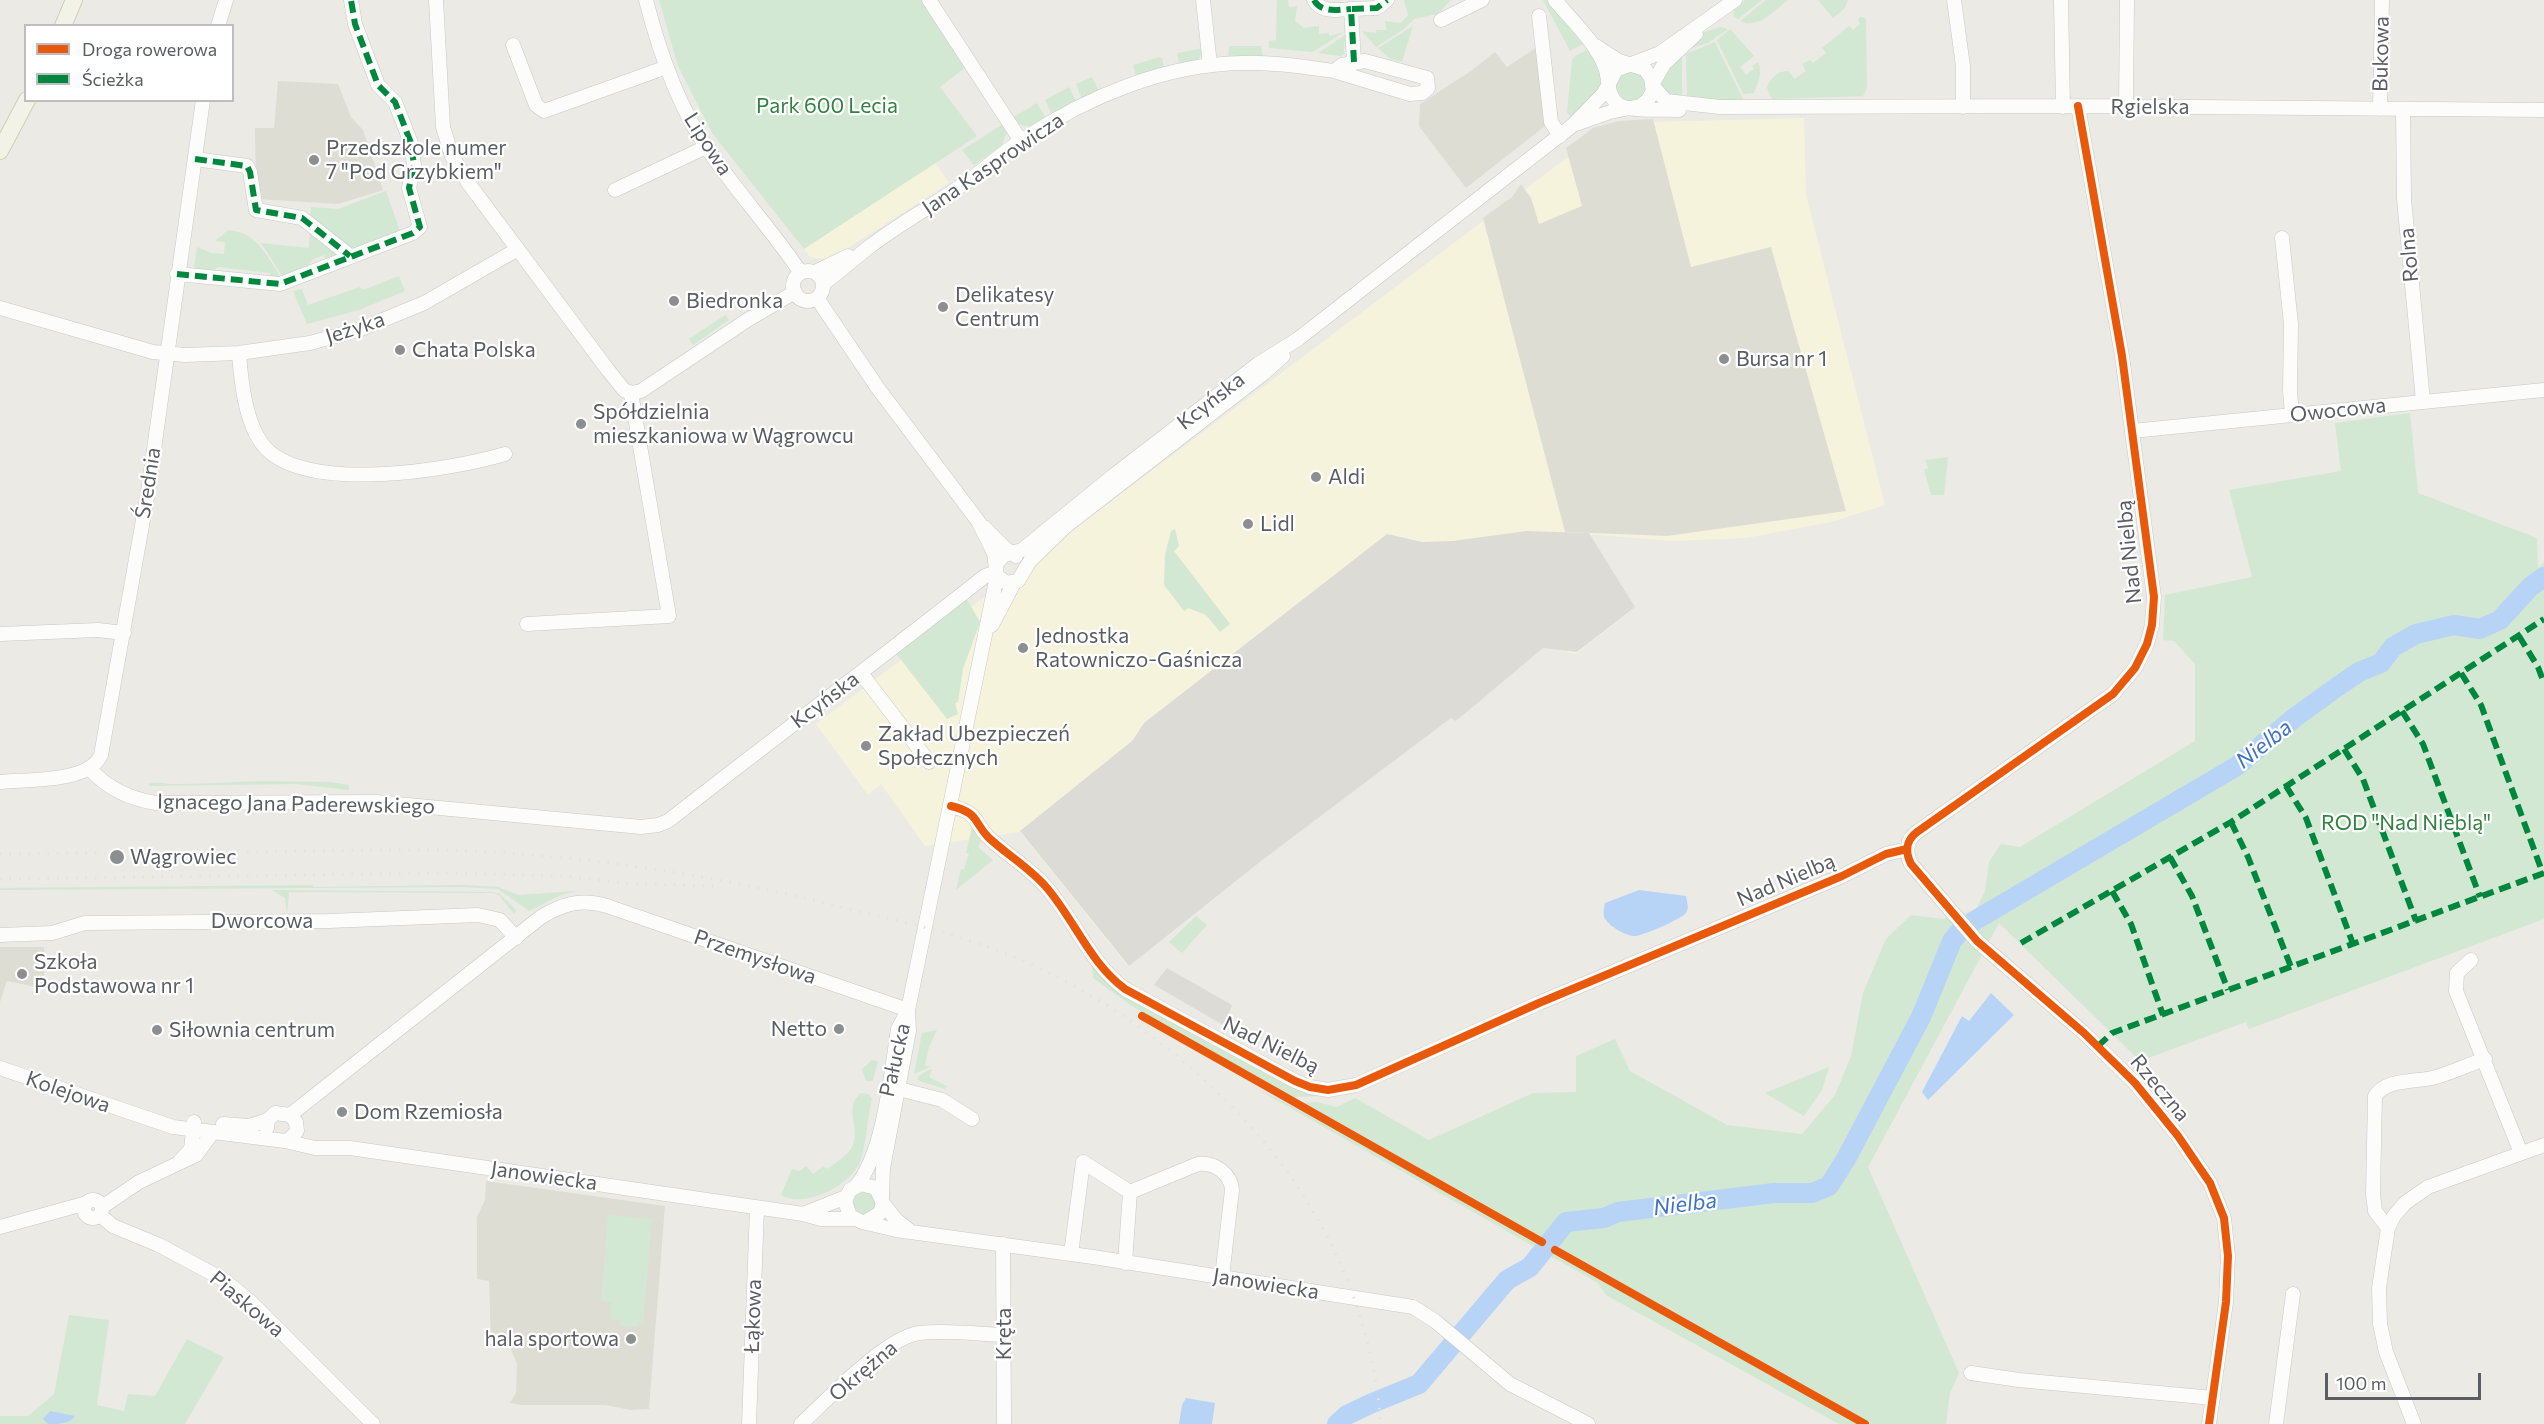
<!DOCTYPE html>
<meta charset="utf-8">
<style>
body{margin:0}
#map{position:relative;width:2544px;height:1424px;overflow:hidden;background:#ebeae5;font-family:Commissioner,sans-serif}
canvas{display:block}
.legend{position:absolute;left:24px;top:24px;width:210px;height:78px;box-sizing:border-box;background:#fff;border:2px solid #bdbec1;margin:0;padding:8px 10px;list-style:none;font-size:18px;color:#5a5d63}
.legend li{display:flex;align-items:center;gap:12px;height:30px}
.legend b{width:30px;border:2px solid #bdbec1}
.scale{position:absolute;left:2325px;top:1373px;width:156px;height:27px;box-sizing:border-box;border:3px solid #5a5d63;border-top:0;padding-left:8px;font-size:18px;line-height:21px;white-space:nowrap;color:#5a5d63;-webkit-text-stroke:4px #fff;paint-order:stroke}
</style>
<div id="map">
<canvas width="2544" height="1424"></canvas>
<ul class="legend">
<li><b style="height:8px;background:#e8590c"></b>Droga rowerowa</li>
<li><b style="height:8px;background:#00873e"></b>Ścieżka</li>
</ul>
<div class="scale">100 m</div>
</div>
<script>
const context = document.querySelector('canvas').getContext('2d');
context.lineJoin = 'round';
function fill(path, color) {
  context.fillStyle = color;
  context.fill(path, 'evenodd');
}
function trace(path, color, width, dash) {
  context.strokeStyle = color;
  context.lineWidth = width;
  context.lineCap = dash ? 'butt' : 'round';
  context.setLineDash(dash || []);
  context.stroke(path);
}
function write(font, color, halo, rows, align = 'center') {
  context.font = font + ' Commissioner,sans-serif';
  context.lineWidth = 4.5;
  context.setLineDash([]);
  context.textBaseline = 'middle';
  context.strokeStyle = halo;
  context.fillStyle = color;
  for (const [text, x, y, turn = 0] of rows) {
    context.save();
    context.translate(x, y);
    context.rotate((+turn || 0) * Math.PI / 180);
    context.textAlign = isNaN(turn) ? turn : align;
    if (halo) context.strokeText(text, 0, 0);
    context.fillText(text, 0, 0);
    context.restore();
  }
}
fill(new Path2D(`
 M 1804,118 L 1806,195 L 1885,505 L 1831,522 L 1746,538 L 1674,541 L 1584,534 L 1634,608 L 1576,654 L 1541,645 L 1457,721 L 1452,715 L 1327,806 L 1127,965 L 1020,832 L 925,846 L 881,784 L 868,795 L 816,724 L 1613,123 Z
 M 935,162 L 949,183 L 831,259 L 811,258 L 804,249 Z`), '#f6f3dd');
fill(new Path2D(`
 M 1526,531 L 1589,533 L 1635,607 L 1577,652 L 1543,648 L 1456,721 L 1451,718 L 1261,861 L 1129,966 L 1020,831 L 1132,741 L 1144,723 L 1387,534 L 1422,542 L 1453,541 Z
 M 1167,968 L 1232,1005 L 1225,1026 L 1154,985 Z`), '#dcdbd6');
fill(new Path2D(`
 M 1537,47 L 1545,126 L 1466,188 L 1419,126 L 1420,104 L 1471,71 L 1495,52 L 1507,67 Z
 M 278,81 L 338,84 L 351,117 L 363,130 L 383,190 L 338,204 L 256,199 L 255,128 L 274,128 Z
 M 1653,119 L 1691,267 L 1771,247 L 1846,511 L 1667,536 L 1565,532 L 1483,218 L 1512,197 L 1521,184 L 1531,198 L 1539,224 L 1582,206 L 1566,148 L 1593,128 L 1619,121 Z
 M 0,947 L 44,947 L 45,968 L 41,988 L 7,981 L 0,1002 Z
 M 486,1181 L 665,1206 L 649,1409 L 631,1410 L 605,1405 L 521,1405 L 510,1403 L 516,1393 L 517,1364 L 510,1347 L 491,1341 L 489,1281 L 477,1279 L 477,1217 L 485,1200 Z`), '#deddd4');
fill(new Path2D(`
 M 659,0 L 924,0 L 966,67 L 940,87 L 977,136 L 804,249 L 712,133 L 678,66 Z
 M 1277,0 L 1288,0 L 1289,7 L 1297,6 L 1295,21 L 1304,28 L 1319,26 L 1319,34 L 1329,33 L 1329,36 L 1344,32 L 1313,52 L 1269,48 L 1269,41 L 1276,40 Z
 M 1404,0 L 1451,0 L 1437,14 L 1414,19 L 1404,29 L 1376,47 L 1362,31 L 1376,33 L 1376,30 L 1386,30 L 1385,21 L 1401,23 L 1408,15 Z
 M 1543,0 L 1547,0 L 1583,44 L 1570,51 Z
 M 1745,0 L 1762,0 L 1738,19 L 1734,16 L 1734,10 Z
 M 1766,0 L 1788,0 C 1775,10 1758,30 1740,21 Z
 M 1818,0 L 1848,0 L 1845,8 L 1833,18 Z
 M 1860,17 L 1865,18 L 1866,21 L 1867,88 L 1863,96 L 1772,99 L 1767,88 C 1769,79 1779,70 1788,71 L 1795,79 L 1806,71 L 1802,64 L 1810,60 L 1813,63 L 1826,53 L 1822,48 L 1849,26 L 1853,30 L 1860,24 L 1858,20 Z
 M 1413,26 L 1402,62 L 1389,58 L 1378,48 Z
 M 1721,27 L 1728,29 L 1708,43 L 1687,49 L 1704,32 Z
 M 1730,29 L 1754,56 L 1740,67 L 1746,75 L 1754,69 L 1752,66 L 1758,62 C 1763,72 1758,83 1754,93 L 1743,94 L 1717,40 Z
 M 1345,35 L 1344,54 L 1341,56 L 1318,53 Z
 M 1715,42 L 1744,101 L 1687,100 L 1686,54 Z
 M 1229,46 L 1261,46 L 1263,57 L 1228,57 Z
 M 1204,48 L 1198,61 L 1179,63 L 1177,53 Z
 M 1587,50 L 1595,59 L 1603,82 L 1595,99 L 1571,117 L 1567,112 L 1572,60 L 1575,56 Z
 M 1682,54 L 1682,100 L 1673,99 L 1660,88 L 1659,77 Z
 M 1159,57 L 1162,58 L 1164,68 L 1136,77 L 1133,65 Z
 M1616 86a15 15 0 1 1 30 0a15 15 0 1 1-30 0Z
 M 1092,77 L 1099,91 L 1082,100 L 1076,84 Z
 M 1069,87 L 1077,103 L 1053,117 L 1045,100 Z
 M 1037,103 L 1047,120 C 1034,127 1023,130 1012,118 Z
 M 1002,125 L 1007,131 L 1002,145 L 974,165 L 962,150 Z
 M 386,191 L 402,237 L 328,265 L 324,255 L 312,260 L 302,275 L 286,282 L 261,243 L 309,248 L 311,207 L 338,209 Z
 M 228,230 C 260,233 267,258 284,282 L 274,285 L 270,273 L 217,267 L 210,278 L 193,276 L 197,247 L 211,253 L 224,254 L 225,242 L 215,241 Z
 M 399,276 L 405,291 L 359,310 L 307,324 L 293,291 L 302,289 L 308,305 L 360,287 L 363,290 Z
 M 725,315 L 729,320 L 693,345 L 689,339 Z
 M 2410,413 L 2418,493 L 2537,538 L 2538,568 L 2544,562 L 2544,919 L 2249,1029 L 2246,1022 L 2140,1061 L 1999,923 L 1868,1167 L 1959,1373 L 1950,1393 L 1946,1424 L 1839,1424 L 1606,1295 L 1598,1283 L 1250,1085 L 1324,1122 L 1132,1006 L 1093,978 L 1092,964 L 1301,1091 L 1318,1096 L 1292,1097 L 1300,1103 L 1317,1102 L 1337,1107 L 1355,1098 L 1429,1140 L 1533,1093 L 1576,1092 L 1576,1056 L 1615,1039 L 1630,1071 L 1727,1125 L 1802,1134 L 1835,1095 L 1851,1056 L 1863,993 L 1886,939 L 1911,915 L 1944,919 L 1976,910 L 1985,891 L 1989,862 L 2001,844 L 2020,847 L 2195,741 L 2195,664 L 2174,641 L 2163,640 L 2165,595 L 2252,577 L 2229,490 L 2341,471 L 2335,423 Z
 M 1948,457 L 1944,495 L 1931,495 L 1924,470 L 1928,468 L 1925,460 Z
 M 1175,529 L 1179,546 L 1174,551 L 1230,624 L 1220,632 L 1206,615 L 1188,608 L 1184,611 L 1164,585 L 1165,555 L 1171,531 Z
 M 966,598 L 980,622 L 963,669 L 958,702 L 955,703 L 958,714 L 947,719 L 895,652 Z
 M 260,781 L 330,782 L 349,785 L 349,790 L 296,784 L 150,786 L 148,784 C 156,781 167,784 176,784 C 204,784 232,782 260,781 Z
 M 972,827 L 981,841 L 978,847 L 993,860 L 956,890 L 961,869 L 964,869 L 969,853 L 966,853 Z
 M 313,885 L 313,887 L 464,885 L 498,887 L 518,895 L 578,891 L 561,895 L 529,911 L 498,889 L 465,887 L 0,890 L 0,888 Z
 M 272,890 L 492,892 L 500,894 L 516,910 L 514,914 L 499,895 L 493,893 L 289,892 L 287,914 L 285,898 Z
 M 1196,916 L 1207,925 L 1182,953 L 1169,942 Z
 M 937,1030 L 929,1047 L 925,1065 L 930,1067 L 914,1074 L 922,1033 Z
 M 872,1060 L 878,1061 L 873,1081 L 866,1081 L 862,1069 Z
 M 1829,1067 L 1822,1090 L 1804,1116 L 1765,1093 Z
 M 930,1069 L 932,1070 L 929,1077 L 947,1086 L 945,1089 L 917,1080 L 919,1076 Z
 M 861,1093 L 868,1094 L 872,1098 C 868,1115 866,1147 860,1162 C 850,1186 804,1209 781,1195 L 792,1169 L 800,1171 L 806,1166 L 813,1174 L 824,1166 L 827,1169 C 835,1163 847,1156 852,1147 C 862,1129 842,1108 861,1093 Z
 M852 1203a12 12 0 1 1 24 0a12 12 0 1 1-24 0Z
 M 608,1215 L 652,1219 L 643,1324 L 638,1323 L 638,1327 L 619,1326 L 620,1320 L 610,1319 L 611,1303 L 616,1303 L 601,1301 Z
 M 69,1315 L 109,1320 L 97,1405 L 124,1411 L 128,1394 L 155,1396 L 187,1339 L 224,1357 L 185,1424 L 0,1424 L 0,1416 L 28,1416 L 54,1394 Z`), '#d2e8d2');
fill(new Path2D(`
 M 1639,890 L 1686,896 C 1687,902 1690,909 1685,914 C 1677,921 1646,934 1636,936 C 1627,937 1608,926 1604,917 C 1603,912 1604,907 1605,903 Z
 M 1991,993 L 2014,1015 L 1928,1100 L 1922,1092 L 1962,1016 L 1969,1021 Z
 M 1186,1398 L 1215,1403 L 1212,1424 L 1179,1424 L 1182,1405 Z
 M 50,1411 L 75,1416 C 70,1424 58,1424 48,1424 L 43,1419 Z`), '#b7d4f7');
trace(new Path2D(`
 M 1974,921 L 2237,766 L 2294,718 L 2337,687 L 2359,672 L 2381,663 L 2393,647 L 2416,634 L 2454,625 L 2480,629 L 2500,620 L 2530,587 L 2544,577
 M 1337,1424 L 1347,1415 L 1370,1404 L 1419,1384 L 1507,1280 L 1530,1267 L 1566,1222 L 1604,1218 L 1618,1212 L 1774,1193 L 1812,1193 L 1829,1186 L 1846,1159 L 1921,1017 L 1952,941 L 1960,931`), '#b7d4f7', 20);
const minor = new Path2D(`
 M 436,0 L 443,127 L 452,156 L 469,184 L 608,370 L 624,390 L 631,393
 M 646,0 C 659,51 677,104 707,148 C 736,191 772,230 801,273
 M 929,0 L 1021,141
 M 1203,0 L 1210,65
 M 1314,0 C 1321,13 1337,10 1351,9
 M 1555,0 C 1572,21 1595,41 1605,67 C 1610,80 1606,96 1619,105 C 1631,112 1664,109 1679,110
 M 1954,0 L 1963,66 L 1963,107
 M 2061,0 L 2063,107
 M 1539,16 L 1551,122 L 1560,136
 M 1441,20 L 1482,0
 M 218,26 L 226,0
 M 513,45 L 536,105 L 544,111 L 667,67
 M 1365,61 L 1427,78 L 1428,88 L 1422,93 L 1410,94 L 1334,71 L 1342,65 Z
 M 1354,62 L 1351,9 L 1377,8 L 1387,0
 M 1653,83 L 1664,64 L 1696,34
 M 1653,86 L 1666,101 L 1720,107 L 2078,106 L 2544,110
 M 2078,106 L 2122,356 L 2154,597 L 2152,625 L 2147,644 L 2135,668 L 2113,694 L 1917,832 C 1906,840 1905,852 1911,864 L 1977,941 L 2084,1033 L 2135,1083 L 2178,1136 L 2210,1183 L 2224,1218 L 2228,1256 L 2226,1302 L 2209,1424
 M 2126,107 L 2127,0
 M 2380,109 L 2382,0
 M 2403,109 L 2404,199 L 2423,401
 M 1576,124 L 1610,112 L 1640,106 L 1648,100 L 1653,91 L 1651,78 L 1645,69 L 1619,61 L 1596,46
 M 195,159 L 247,166 L 250,172 L 256,210 L 302,218 L 350,256
 M 615,190 L 706,147
 M 2282,238 L 2291,324 L 2290,391 L 2292,415
 M793 286a15 15 0 1 1 30 0a15 15 0 1 1-30 0Z
 M 815,272 L 848,256
 M 177,274 L 280,284 L 413,233 L 420,227 L 409,188 L 414,165 L 411,143 L 395,102 L 378,85 L 355,24 L 351,0
 M 823,284 C 839,272 854,259 869,247 C 900,223 936,204 968,181 C 986,168 1003,152 1022,140 C 1087,97 1165,64 1243,63 C 1273,62 1304,67 1334,71
 M 817,298 L 877,387 L 978,521 L 994,553 L 997,576 L 1007,583 L 1018,581 L 1030,561 L 1066,526 L 1264,373 L 1283,356
 M 0,308 L 153,352 L 185,355 L 239,353 L 310,343 L 361,329 L 424,303 L 518,249
 M 239,353 C 241,380 245,422 263,445 C 303,495 451,470 505,454
 M 631,393 L 641,391 L 749,319 L 795,292
 M 2132,431 L 2544,390
 M 984,527 L 1006,549 L 1016,556
 M 996,564 L 1004,555 L 1022,550 L 1113,476 L 1258,364 L 1298,339 L 1573,125 L 1604,93 L 1616,70 L 1660,53 L 1735,0
 M 527,624 L 669,616 L 631,393
 M 992,625 L 1014,583
 M 0,634 L 98,630 L 124,633
 M 861,673 L 929,762
 M 90,769 C 108,789 130,799 156,803 L 376,802 L 641,827 L 658,825 L 668,821 C 773,739 880,659 985,576 L 996,572
 M 0,782 C 28,779 89,783 101,755 L 148,492 L 203,100
 M 951,806 C 979,813 973,821 988,837 C 1007,855 1030,868 1047,888 C 1075,921 1090,963 1125,989 L 1295,1081 L 1310,1087 L 1328,1090 L 1356,1085 L 1539,1003 L 1842,876 L 1886,854 L 1907,849
 M 0,935 L 52,933 L 85,923 L 329,921 L 478,915 L 500,920 L 516,938
 M 2471,960 L 2457,973 L 2456,991 L 2521,1153
 M 0,1068 L 173,1127 L 285,1141 L 315,1148 L 350,1148 L 803,1214 L 821,1219 L 855,1219
 M 899,1089 L 942,1100 L 972,1119
 M 290,1115 L 541,917 C 562,904 582,898 607,906 L 908,1010
 M 223,1124 L 249,1126 L 268,1120
 M 267,1128 L 268,1120 L 275,1113 L 290,1115 L 296,1122 L 297,1131 L 290,1139 L 285,1141
 M 180,1161 L 191,1149 L 194,1122
 M 856,1186 C 884,1153 891,1073 898,1029 L 907,1012
 M 1130,1192 L 1198,1164 C 1215,1162 1231,1174 1232,1190 L 1222,1277
 M 882,1197 L 883,1168 L 909,1031 L 908,1010 L 997,576
 M84 1209a9 9 0 1 1 18 0a9 9 0 1 1-18 0Z
 M 883,1203 L 896,1220 L 909,1230
 M 102,1207 L 139,1182 L 196,1155 L 213,1132
 M 803,1214 L 846,1197
 M 100,1215 L 113,1226 L 159,1245 L 224,1280 L 252,1303 L 373,1424
 M 867,1221 L 880,1213 L 883,1203 L 876,1188 L 861,1184 L 850,1190 L 845,1201 L 850,1216 L 862,1222 L 896,1230 L 1093,1257 L 1413,1307 L 1435,1321 L 1510,1384 L 1588,1424
 M 0,1227 L 87,1203
 M 2388,1228 L 2375,1211 L 2373,1194 L 2375,1096 C 2386,1079 2414,1082 2432,1078 C 2449,1074 2467,1065 2485,1059
 M 1003,1244 L 1004,1424
 M 1071,1254 L 1083,1162 L 1130,1192
 M 1125,1263 L 1130,1192
 M 1971,1373 L 2019,1380 L 2213,1398
 M 749,1424 L 757,1208
 M 801,1424 C 827,1400 887,1336 920,1333 C 947,1330 976,1334 1004,1335
 M 2276,1424 L 2293,1294
 M 2414,1424 L 2386,1352 L 2380,1324 L 2379,1288 L 2388,1228 L 2394,1216 L 2405,1203 L 2428,1187 L 2544,1145`);
const major = new Path2D(`
 M 63,26 L 74,0
 M 0,151 L 27,100`);
trace(minor, '#c7c8c7', 15);
trace(major, '#d3ceb2', 18);
trace(minor, '#fcfcfb', 14);
trace(major, '#f2f2e7', 16);
trace(new Path2D(`
 M 0,854 C 102,853 205,852 307,851 C 368,851 429,848 489,852 C 611,859 732,879 849,909 C 895,920 941,930 985,946 C 1082,980 1168,1040 1239,1114 C 1321,1200 1371,1305 1381,1424
 M 0,879 L 449,873 L 562,876 L 632,884 L 715,886`), '#e2e3e2', 3, [1.5, 8]);
trace(new Path2D(`
 M 1314,0 C 1321,13 1337,10 1351,9
 M 1354,62 L 1351,9 L 1377,8 L 1387,0
 M 195,159 L 247,166 L 250,172 L 256,210 L 302,218 L 350,256
 M 177,274 L 280,284 L 413,233 L 420,227 L 409,188 L 414,165 L 411,143 L 395,102 L 378,85 L 355,24 L 351,0
 M 2519,636 L 2538,667 L 2544,683
 M 2461,673 L 2481,705 L 2543,874
 M 2402,711 L 2423,744 L 2480,897
 M 2344,749 L 2363,779 L 2416,921
 M 2286,786 L 2306,818 L 2353,944
 M 2231,822 L 2248,857 L 2291,967
 M 2170,857 L 2192,896 L 2228,990
 M 2112,891 L 2131,924 L 2163,1015
 M 2021,943 L 2231,822 L 2544,619
 M 2098,1046 L 2112,1033 L 2544,873`), '#00873e', 6, [12, 6]);
trace(new Path2D(`
 M 2078,106 L 2122,356 L 2154,597 L 2152,625 L 2147,644 L 2135,668 L 2113,694 L 1917,832 C 1906,840 1905,852 1911,864 L 1977,941 L 2084,1033 L 2135,1083 L 2178,1136 L 2210,1183 L 2224,1218 L 2228,1256 L 2226,1302 L 2209,1424
 M 951,806 C 979,813 973,821 988,837 C 1007,855 1030,868 1047,888 C 1075,921 1090,963 1125,989 L 1295,1081 L 1310,1087 L 1328,1090 L 1356,1085 L 1539,1003 L 1842,876 L 1886,854 L 1907,849
 M 1142,1016 L 1542,1242
 M 1555,1250 L 1865,1424`), '#e8590c', 8);
for (const [x, y, r, color] of [
 [314,160,6,"#8d8e90"],
 [674,301,6,"#8d8e90"],
 [943,307,6,"#8d8e90"],
 [400,350,6,"#8d8e90"],
 [1724,359,6,"#8d8e90"],
 [581,424,6,"#8d8e90"],
 [1316,477,6,"#8d8e90"],
 [1248,524,6,"#8d8e90"],
 [1023,648,6,"#8d8e90"],
 [866,746,6,"#8d8e90"],
 [117,857,8,"#8d8e90"],
 [22,974,6,"#8d8e90"],
 [839,1029,6,"#8d8e90"],
 [157,1030,6,"#8d8e90"],
 [342,1112,6,"#8d8e90"],
 [631,1339,6,"#8d8e90"]
]) {
  const dot = new Path2D();
  dot.arc(x, y, r, 0, 2 * Math.PI);
  context.fillStyle = color;
  context.fill(dot);
  trace(dot, '#fff', 2);
}
write('21px', '#5a5d63', '#fff', [
 ["Bukowa",2381,54,-89],
 ["Rgielska",2150,107],
 ["Lipowa",708,144,57],
 ["Jana Kasprowicza",993,164,-34],
 ["Rolna",2409,255,-95],
 ["Jeżyka",355,328,-18],
 ["Kcyńska",1211,401,-38],
 ["Owocowa",2338,410,-6],
 ["Średnia",148,483,-81],
 ["Nad Nielbą",2129,552,-96],
 ["Kcyńska",825,700,-37],
 ["Ignacego Jana Paderewskiego",296,804,1],
 ["Nad Nielbą",1786,880,-23],
 ["Dworcowa",262,921],
 ["Przemysłowa",755,957,19],
 ["Nad Nielbą",1271,1045,26],
 ["Pałucka",895,1060,-77],
 ["Rzeczna",2160,1088,50],
 ["Kolejowa",68,1092,19],
 ["Janowiecka",544,1176,8],
 ["Janowiecka",1266,1284,9],
 ["Piaskowa",247,1304,40],
 ["Łąkowa",753,1316,-88],
 ["Kręta",1004,1334,-90],
 ["Okrężna",863,1371,-40]
]);
write('21px', '#31833f', '#fff', [
 ["Park 600 Lecia",827,106],
 ["ROD \"Nad Nieblą\"",2406,823]
]);
write('21px', '#5a5d63', '#fff', [
 ["Przedszkole numer",326,148],
 ["7 \"Pod Grzybkiem\"",326,172],
 ["Delikatesy",955,295],
 ["Centrum",955,319],
 ["Biedronka",686,301],
 ["Chata Polska",412,350],
 ["Bursa nr 1",1736,359],
 ["Spółdzielnia",593,412],
 ["mieszkaniowa w Wągrowcu",593,436],
 ["Aldi",1328,477],
 ["Lidl",1260,524],
 ["Jednostka",1035,636],
 ["Ratowniczo-Gaśnicza",1035,660],
 ["Zakład Ubezpieczeń",878,734],
 ["Społecznych",878,758],
 ["Wągrowiec",130,857],
 ["Szkoła",34,962],
 ["Podstawowa nr 1",34,986],
 ["Netto",827,1029,"right"],
 ["Siłownia centrum",169,1030],
 ["Dom Rzemiosła",354,1112],
 ["hala sportowa",619,1339,"right"]
], 'left');
write('italic 22px', '#3f72c6', '#fff', [
 ["Nielba",2264,744,-38],
 ["Nielba",1685,1204,-7]
]);
</script>
